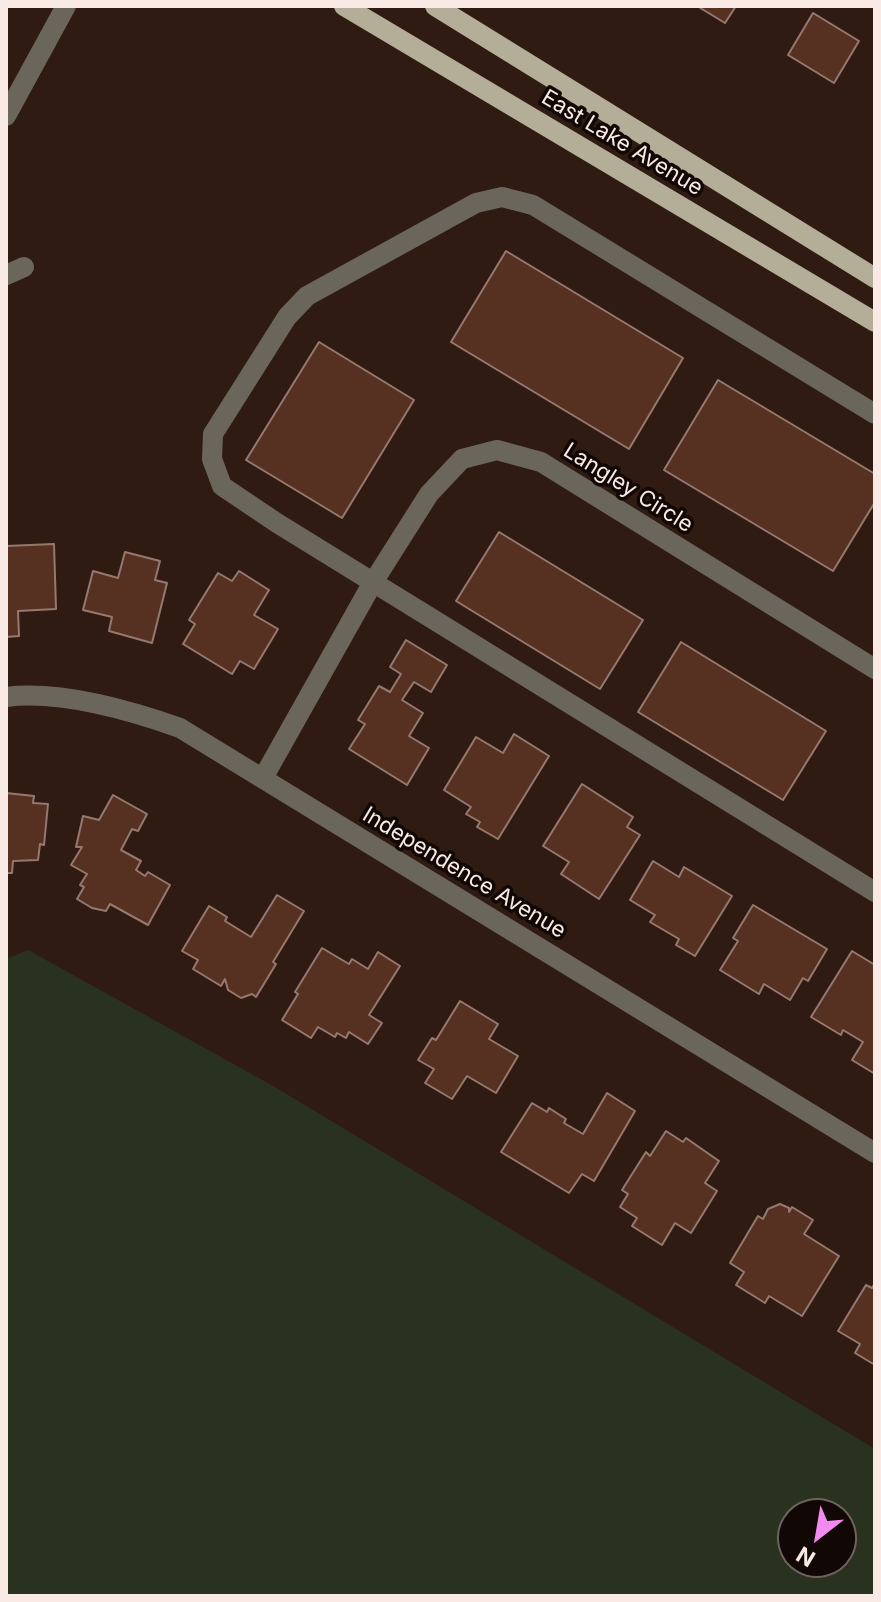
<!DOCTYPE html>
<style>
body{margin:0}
#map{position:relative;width:881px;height:1602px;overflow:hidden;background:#301b13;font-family:Inter,sans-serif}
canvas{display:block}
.frame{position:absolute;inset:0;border:8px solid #faeae5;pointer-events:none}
.north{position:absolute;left:777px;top:1498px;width:80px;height:80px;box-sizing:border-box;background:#110805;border:2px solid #6e625f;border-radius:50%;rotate:211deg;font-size:22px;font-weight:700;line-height:32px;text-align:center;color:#faeae5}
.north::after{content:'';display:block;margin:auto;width:28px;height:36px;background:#f38af2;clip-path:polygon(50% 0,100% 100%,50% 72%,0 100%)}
</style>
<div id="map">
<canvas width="881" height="1602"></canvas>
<div class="frame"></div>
<div class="north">N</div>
</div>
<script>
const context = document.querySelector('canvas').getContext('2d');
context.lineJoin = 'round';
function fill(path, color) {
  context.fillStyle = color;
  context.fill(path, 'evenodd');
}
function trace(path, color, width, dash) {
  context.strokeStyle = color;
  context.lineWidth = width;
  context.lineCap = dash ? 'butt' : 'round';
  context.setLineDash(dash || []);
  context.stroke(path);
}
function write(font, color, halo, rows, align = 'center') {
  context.font = font + ' Inter,sans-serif';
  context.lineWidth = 7;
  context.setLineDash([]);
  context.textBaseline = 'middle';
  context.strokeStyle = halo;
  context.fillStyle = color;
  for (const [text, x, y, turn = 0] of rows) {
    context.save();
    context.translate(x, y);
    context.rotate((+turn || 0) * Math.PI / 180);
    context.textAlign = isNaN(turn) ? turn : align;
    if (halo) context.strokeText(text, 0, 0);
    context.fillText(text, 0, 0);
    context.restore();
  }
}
fill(new Path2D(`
 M 28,950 L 275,1087 L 875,1449 L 875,1596 L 6,1596 L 6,959 ZM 793,1514 L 841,1514 L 841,1562 L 793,1562 Z`), '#29321e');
const building = new Path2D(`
 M 697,6 L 736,6 L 725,23 Z
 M 813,13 L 859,41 L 834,83 L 788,55 Z
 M 506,251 L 683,358 L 629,449 L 451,342 Z
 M 319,342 L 414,400 L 342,518 L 246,460 Z
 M 718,380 L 875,474 L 875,502 L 833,571 L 664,470 Z
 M 499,532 L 643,620 L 600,689 L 456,601 Z
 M 54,544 L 56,609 L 18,611 L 19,636 L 6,637 L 6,546 Z
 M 125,552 L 160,561 L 155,580 L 167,583 L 152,643 L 109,631 L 112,617 L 83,610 L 93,571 L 118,578 Z
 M 239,571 L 269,590 L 254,615 L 278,629 L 254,669 L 240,661 L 232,674 L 183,644 L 195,624 L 189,620 L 218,573 L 232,581 Z
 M 406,640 L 447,665 L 431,692 L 414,682 L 402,700 L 423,713 L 409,736 L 429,748 L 407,785 L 349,749 L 365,724 L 358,720 L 379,686 L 390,692 L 401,674 L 390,667 Z
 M 681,642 L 826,731 L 783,800 L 638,712 Z
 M 514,734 L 549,756 L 498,839 L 477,827 L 480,822 L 466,814 L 471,807 L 444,790 L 476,737 L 503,753 Z
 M 582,784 L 633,817 L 627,827 L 640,835 L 599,899 L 561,874 L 569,862 L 543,846 Z
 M 6,793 L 34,796 L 33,803 L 48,804 L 44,845 L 40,844 L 38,860 L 13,861 L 12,873 L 6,873 Z
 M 113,795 L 147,814 L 138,831 L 132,829 L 121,850 L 141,861 L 136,870 L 145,876 L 148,872 L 170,885 L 148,925 L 110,904 L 106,911 L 92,908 L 77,899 L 84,887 L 80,885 L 87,874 L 71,865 L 82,847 L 76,847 L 83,816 L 99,820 Z
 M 653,861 L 679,877 L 684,867 L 732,896 L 695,956 L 676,945 L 679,939 L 650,922 L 655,915 L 630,900 Z
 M 277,895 L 304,911 L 273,962 L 276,964 L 256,997 L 252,994 L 241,998 L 228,990 L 225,979 L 221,986 L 193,969 L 198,960 L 182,951 L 209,906 L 227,917 L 225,921 L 251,937 Z
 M 753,905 L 827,949 L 808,981 L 803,978 L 790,1000 L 764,984 L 759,994 L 720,970 L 738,941 L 733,938 Z
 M 322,948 L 349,964 L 352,959 L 368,969 L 378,952 L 400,966 L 369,1015 L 382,1023 L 368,1044 L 349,1032 L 346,1038 L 337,1033 L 335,1037 L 318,1027 L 311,1038 L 282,1020 L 298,994 L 295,992 Z
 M 852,951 L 875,965 L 875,1074 L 852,1060 L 863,1042 L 843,1030 L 841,1035 L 811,1017 Z
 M 460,1001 L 498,1024 L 489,1039 L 518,1056 L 496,1093 L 467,1076 L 452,1099 L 425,1083 L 434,1069 L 418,1060 L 432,1038 L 436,1040 Z
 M 607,1093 L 635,1111 L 594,1181 L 582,1174 L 569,1193 L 501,1152 L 532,1103 L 547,1112 L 549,1108 L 566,1119 L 564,1123 L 583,1134 Z
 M 666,1131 L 683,1142 L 686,1138 L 719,1161 L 705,1183 L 717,1191 L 691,1233 L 675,1223 L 662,1245 L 632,1226 L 637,1218 L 620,1207 L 628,1194 L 622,1190 L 646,1152 L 650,1156 Z
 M 780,1204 L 789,1208 L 789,1212 L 792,1207 L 813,1220 L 804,1234 L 839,1256 L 802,1316 L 769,1296 L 765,1303 L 736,1285 L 744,1272 L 730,1263 L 758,1216 L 763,1219 L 768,1209 Z
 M 875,1283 L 875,1365 L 855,1353 L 860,1344 L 838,1331 L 866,1285 L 872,1288 Z`);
fill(building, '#563021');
trace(building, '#95796f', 2);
trace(new Path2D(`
 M 6,116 L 66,6
 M 6,275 L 24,267
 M 875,414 L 533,205 L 502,197 L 476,203 L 307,296 L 287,317 L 213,434 L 212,459 L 222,486 L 277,523 L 875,892
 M 6,697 C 60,690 129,710 180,728 L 875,1153
 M 263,778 L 372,584 L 429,494 L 462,459 L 497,450 L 541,462 L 875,669`), '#6a665c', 20);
trace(new Path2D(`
 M 344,6 L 875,322
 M 435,6 L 875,278`), '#b4ad97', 20);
write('22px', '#faeae5', '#110805', [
 ["East Lake Avenue",622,143,31],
 ["Langley Circle",628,488,32],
 ["Independence Avenue",464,873,31]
]);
</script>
